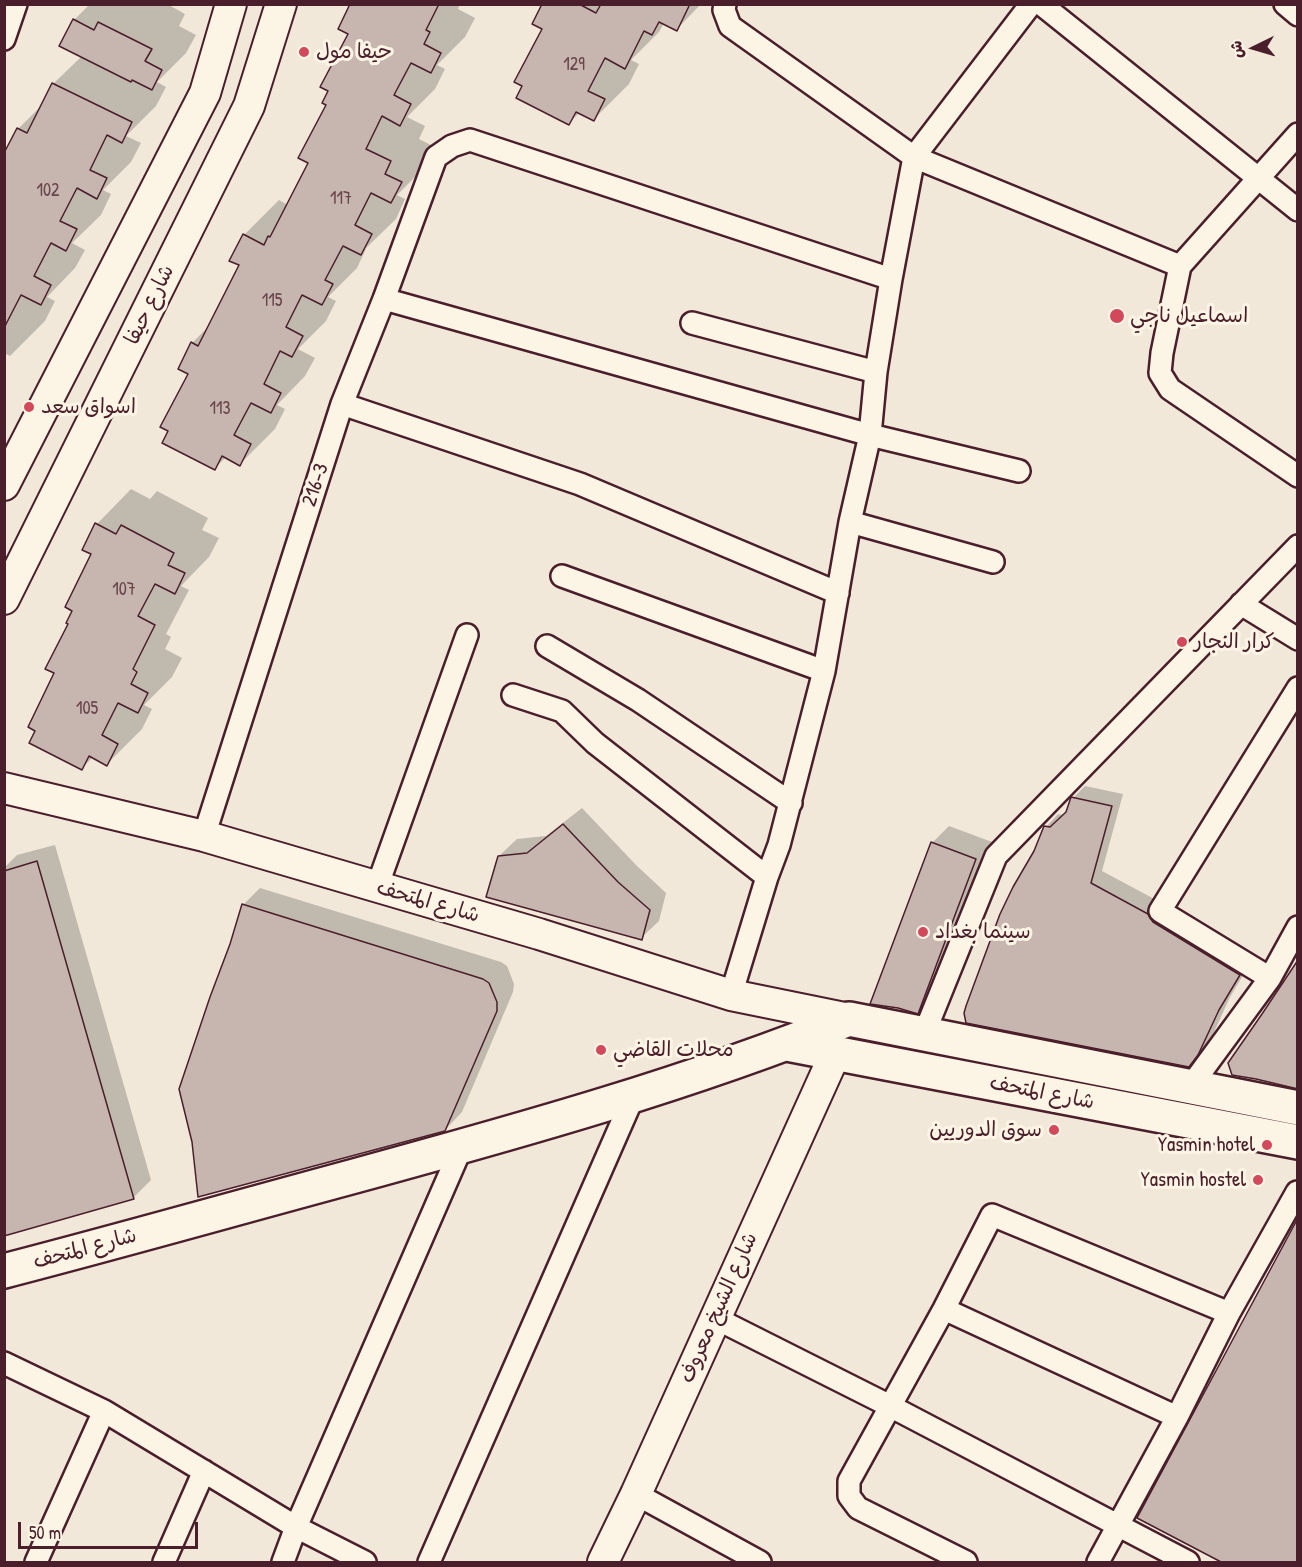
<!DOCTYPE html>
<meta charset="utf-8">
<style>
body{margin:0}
#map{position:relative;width:1302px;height:1567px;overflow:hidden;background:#f1e8da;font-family:"Patrick Hand","Playpen Sans Arabic",sans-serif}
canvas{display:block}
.frame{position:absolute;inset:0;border:6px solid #4a1f2b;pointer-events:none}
.north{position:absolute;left:1224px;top:18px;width:60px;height:60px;-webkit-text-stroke:4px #fcf5e5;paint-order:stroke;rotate:265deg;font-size:16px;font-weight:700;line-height:24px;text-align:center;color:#4a1f2b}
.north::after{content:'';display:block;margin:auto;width:21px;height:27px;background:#4a1f2b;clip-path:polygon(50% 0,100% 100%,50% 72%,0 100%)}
.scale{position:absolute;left:18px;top:1522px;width:180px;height:27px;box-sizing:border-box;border:3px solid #4a1f2b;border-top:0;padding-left:8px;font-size:18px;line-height:21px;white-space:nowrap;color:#4a1f2b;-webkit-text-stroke:4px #fcf5e5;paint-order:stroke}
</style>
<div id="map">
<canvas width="1302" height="1567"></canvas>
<div class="frame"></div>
<div class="north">ش</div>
<div class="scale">50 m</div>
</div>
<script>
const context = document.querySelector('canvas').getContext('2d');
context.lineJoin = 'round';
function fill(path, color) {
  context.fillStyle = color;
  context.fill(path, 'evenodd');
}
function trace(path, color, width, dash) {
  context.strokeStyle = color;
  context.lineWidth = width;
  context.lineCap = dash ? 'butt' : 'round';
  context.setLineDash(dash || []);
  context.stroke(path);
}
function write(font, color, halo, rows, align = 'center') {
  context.font = font + ' "Patrick Hand","Playpen Sans Arabic",sans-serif';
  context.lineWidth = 6;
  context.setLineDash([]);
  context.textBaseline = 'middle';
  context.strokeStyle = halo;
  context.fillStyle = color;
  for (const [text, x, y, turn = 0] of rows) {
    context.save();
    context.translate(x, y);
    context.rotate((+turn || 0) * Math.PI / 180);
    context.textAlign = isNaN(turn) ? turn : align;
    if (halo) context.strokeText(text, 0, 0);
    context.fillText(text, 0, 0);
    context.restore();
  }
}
fill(new Path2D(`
 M 90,4 L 167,4 L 185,14 L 179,26 L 196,35 L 186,53 L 157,82 L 166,87 L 156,106 L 126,136 L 141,143 L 131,162 L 103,190 L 111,194 L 101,215 L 72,243 L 85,250 L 75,268 L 47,297 L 55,301 L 45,321 L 10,356 L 4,353 L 4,180 L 18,129 L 44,103 L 54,83 L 82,56 L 74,20 Z
 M 351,4 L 460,4 L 458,9 L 475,18 L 465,37 L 437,65 L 445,69 L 435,89 L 407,117 L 425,126 L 419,139 L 435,147 L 426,166 L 397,195 L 405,199 L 396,219 L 365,249 L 366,249 L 357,268 L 328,297 L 336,301 L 326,321 L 298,349 L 315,358 L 305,376 L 277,405 L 285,409 L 275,429 L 240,464 L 226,457 L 215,468 L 190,373 L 192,343 L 210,325 L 241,265 L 244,235 L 279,200 L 288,205 L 310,163 L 350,33 Z
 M 570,4 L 591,6 L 701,4 L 677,29 L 664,23 L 659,32 L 631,60 L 639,64 L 629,84 L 594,119 L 580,112 L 569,123 Z
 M 131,489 L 150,499 L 157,491 L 208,518 L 202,530 L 219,538 L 209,557 L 181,586 L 189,590 L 166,634 L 171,637 L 165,649 L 182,658 L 172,677 L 144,705 L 152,709 L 142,729 L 107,764 L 93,757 L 82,768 L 56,673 L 70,623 L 93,553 L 84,549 L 97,524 Z
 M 1085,786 L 1123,794 L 1102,871 L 1160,902 L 1251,962 L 1230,997 L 1210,1041 L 1201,1053 L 1188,1066 L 1036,851 L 1046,827 L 1058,814 L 1064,815 L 1068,812 L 1073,798 Z
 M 582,808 L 636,865 L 666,893 L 659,921 L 641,938 L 499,856 L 517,839 L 546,836 Z
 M 949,826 L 992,842 L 935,994 L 918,1012 L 932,843 Z
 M 55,845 L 151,1180 L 133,1198 L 4,1036 L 4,868 L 17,855 Z
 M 260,888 L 501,962 L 507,966 L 514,984 L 513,992 L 462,1112 L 445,1130 L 231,944 L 243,905 Z`), '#0003');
const building = new Path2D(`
 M 350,4 L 439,4 L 426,30 L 430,32 L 424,44 L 441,53 L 431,73 L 411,63 L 394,95 L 411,104 L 400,126 L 382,116 L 366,149 L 391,161 L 385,174 L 402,182 L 391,203 L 371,193 L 355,225 L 372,234 L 361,255 L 343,246 L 325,280 L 333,284 L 322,305 L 302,295 L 286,327 L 303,336 L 292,357 L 280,351 L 264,384 L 281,393 L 271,413 L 251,403 L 234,435 L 251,444 L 240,466 L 222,456 L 215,470 L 162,443 L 168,431 L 160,427 L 188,374 L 178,369 L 191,342 L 198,346 L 239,265 L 229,261 L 243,234 L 264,245 L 268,236 L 270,237 L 308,163 L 298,158 L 326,105 L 322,103 L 328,91 L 320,87 L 348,34 L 338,29 Z
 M 542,4 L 579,4 L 596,13 L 601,4 L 690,4 L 677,31 L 659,22 L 652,35 L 644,31 L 625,69 L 605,58 L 588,91 L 605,99 L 594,121 L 576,112 L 569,125 L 516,98 L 522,86 L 514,82 L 542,29 L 532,24 Z
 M 73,19 L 94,30 L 98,22 L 152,49 L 145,61 L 162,70 L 152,90 L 132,80 L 131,82 L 59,46 Z
 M 52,83 L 132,122 L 122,143 L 107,135 L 90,170 L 107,178 L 97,199 L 77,188 L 60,221 L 77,229 L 66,251 L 51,243 L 34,276 L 51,285 L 41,305 L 21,295 L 4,328 L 4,153 L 17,128 L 27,133 Z
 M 95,523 L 116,534 L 121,525 L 174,553 L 168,565 L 185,573 L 175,594 L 155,584 L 138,616 L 155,625 L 133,669 L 137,672 L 131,684 L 148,693 L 138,713 L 118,703 L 102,735 L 118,744 L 107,766 L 89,756 L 82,770 L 29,743 L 35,731 L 28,727 L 54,673 L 45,669 L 68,624 L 66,623 L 72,611 L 65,607 L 91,554 L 82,550 Z
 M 1071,797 L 1112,806 L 1091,883 L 1148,914 L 1153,922 L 1240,975 L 1219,1010 L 1198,1055 L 1189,1067 L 966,1023 L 964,1013 L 966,1006 L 1000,914 L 1013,887 L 1034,851 L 1044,826 L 1050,827 L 1066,812 Z
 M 563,824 L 618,882 L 650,910 L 642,940 L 486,897 L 498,856 L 527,853 Z
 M 931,842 L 976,859 L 918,1014 L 898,1008 L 870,1004 Z
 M 37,861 L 134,1199 L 4,1236 L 4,871 Z
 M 242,904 L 483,979 L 489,983 L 497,1002 L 497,1011 L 445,1131 L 198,1197 L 192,1142 L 179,1089 L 210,997 L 230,944 Z
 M 1298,960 L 1298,1089 L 1256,1079 L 1232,1075 L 1228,1063 L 1262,1014 Z
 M 1298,1218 L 1298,1563 L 1223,1563 L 1137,1518 Z`);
fill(building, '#c7b6af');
trace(building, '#4a1f2b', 1.5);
const street = new Path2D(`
 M 725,4 L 724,10 L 730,26 L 914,157 L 1180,266
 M 1041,4 L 1298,210
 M 1285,4 L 1298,15
 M 4,39 L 16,4
 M 1298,134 L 1180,266 L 1162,353 L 1160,373 L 1170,389 L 1298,476
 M 384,299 L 870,435 L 1019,471
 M 692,323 L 876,372
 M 342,404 L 580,484 L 838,593
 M 850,522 L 993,562
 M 562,576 L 824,671
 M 1241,604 L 1298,639
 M 547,646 L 638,700 L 791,803
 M 513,695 L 562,711 L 595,743 L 767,877
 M 204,836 L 342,404 L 384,299 L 436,157 L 452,146 L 470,140 L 891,279
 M 377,887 L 467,635
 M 1270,978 L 1160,911 L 1298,688
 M 731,995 L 767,877 L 779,845 L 824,671 L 850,522 L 870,435 L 876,372 L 891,279 L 914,157 L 1031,4
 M 924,1034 L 996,856 L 1298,546
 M 1190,1087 L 1270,978 L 1298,927
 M 944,1309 L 1177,1417
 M 715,1318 L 890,1406 L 1188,1562
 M 4,1363 L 104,1411 L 296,1527 L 365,1562
 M 636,1494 L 760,1562
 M 36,1562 L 104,1411
 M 164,1562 L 204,1471
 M 283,1562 L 296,1527 L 462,1146
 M 429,1562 L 634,1095
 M 966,1562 L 858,1508 L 849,1496 L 849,1481 L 944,1309 L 992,1215 L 1229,1313
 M 1098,1562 L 1177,1417 L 1229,1313 L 1297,1192`);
const secondary = new Path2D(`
 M 4,485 L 205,93 L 231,4
 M 4,599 L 249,106 L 281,4
 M 4,788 L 204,836 L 539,934 L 731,995 L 849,1019
 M 603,1562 L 636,1494 L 835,1054`);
const primary = new Path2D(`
 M 787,1044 L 1298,1142
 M 4,1271 C 120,1241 236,1208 351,1177 C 519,1131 688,1084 849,1019 L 1298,1108`);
trace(street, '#4a1f2b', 26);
trace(secondary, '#4a1f2b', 34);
trace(primary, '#4a1f2b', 38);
trace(street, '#fcf5e5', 21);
trace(secondary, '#fcf5e5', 30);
trace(primary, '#fcf5e5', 33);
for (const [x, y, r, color] of [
 [304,52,6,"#d1495b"],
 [1117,316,8,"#d1495b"],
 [29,407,6,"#d1495b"],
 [1182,642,6,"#d1495b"],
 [923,932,6,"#d1495b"],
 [601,1050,6,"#d1495b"],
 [1054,1130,6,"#d1495b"],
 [1267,1145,6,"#d1495b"],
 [1258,1180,6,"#d1495b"]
]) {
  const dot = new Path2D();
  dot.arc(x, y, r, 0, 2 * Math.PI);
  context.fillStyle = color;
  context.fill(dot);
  trace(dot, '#fcf5e5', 2);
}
write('18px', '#69454c', null, [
 ["129",574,65],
 ["102",48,191],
 ["117",341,199],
 ["115",272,301],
 ["113",220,409],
 ["107",124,590],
 ["105",87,709]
]);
write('21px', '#4a1f2b', '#fcf5e5', [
 ["حيفا مول",316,52],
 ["اسماعيل ناجي",1130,316],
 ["اسواق سعد",41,407],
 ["كرار النجار",1194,642],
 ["سينما بغداد",935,932],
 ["محلات القاضي",613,1050],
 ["سوق الدوريين",1042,1130,"right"],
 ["Yasmin hotel",1255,1145,"right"],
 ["Yasmin hostel",1246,1180,"right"]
], 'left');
write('21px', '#4a1f2b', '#fcf5e5', [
 ["شارع حيفا",150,305,-64],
 ["216-3",316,485,-72],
 ["شارع المتحف",428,902,16],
 ["شارع المتحف",1042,1093,11],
 ["شارع المتحف",85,1249,-15],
 ["شارع الشيخ معروف",719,1308,-66]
]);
</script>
